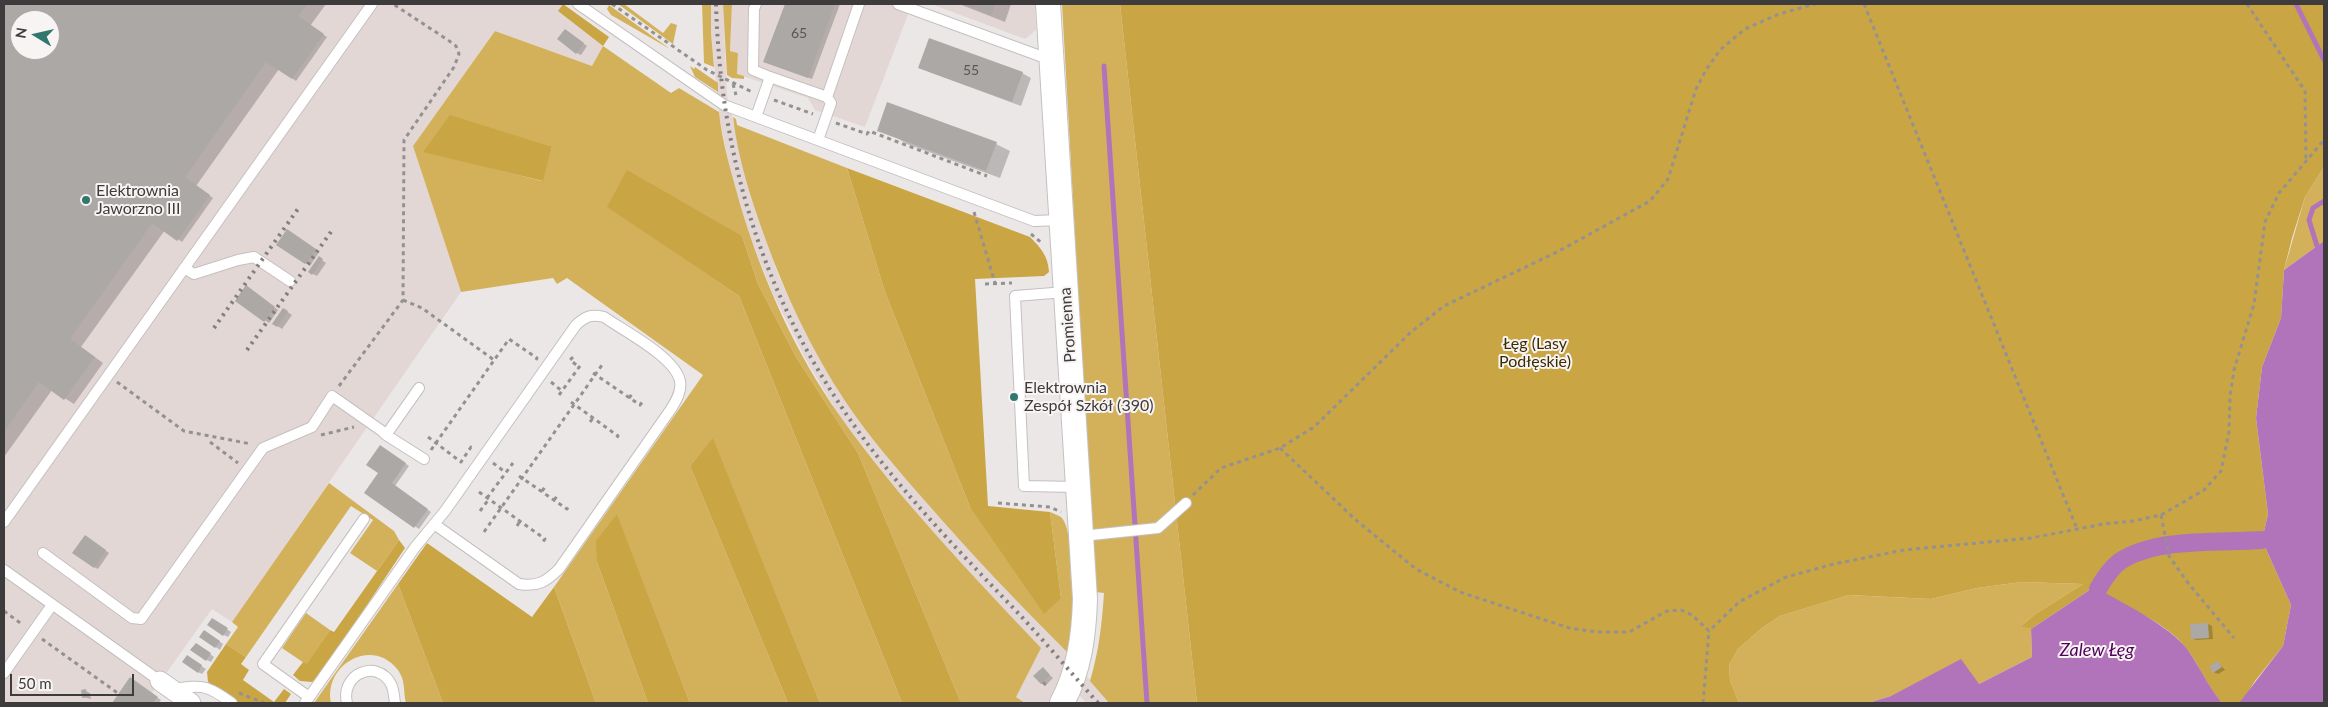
<!DOCTYPE html>
<meta charset="utf-8">
<style>
body{margin:0}
#map{position:relative;width:2328px;height:707px;overflow:hidden;background:#ebe7e7;font-family:Lato,sans-serif}
canvas{display:block}
.frame{position:absolute;inset:0;border:5px solid #3d3b3b;pointer-events:none}
.north{position:absolute;left:10px;top:10px;width:50px;height:50px;box-sizing:border-box;background:#f8f4f4;border:1px solid #adaaaa;border-radius:50%;rotate:279deg;font-size:14px;font-weight:700;line-height:20px;text-align:center;color:#3d3b3b}
.north::after{content:'';display:block;margin:auto;width:18px;height:22px;background:#31776d;clip-path:polygon(50% 0,100% 100%,50% 72%,0 100%)}
.scale{position:absolute;left:10px;top:674px;width:124px;height:22px;box-sizing:border-box;border:2px solid #3d3b3b;border-top:0;padding-left:6px;font-size:15px;line-height:18px;white-space:nowrap;color:#3d3b3b;-webkit-text-stroke:4px #f8f4f4;paint-order:stroke}
</style>
<div id="map">
<canvas width="2328" height="707"></canvas>
<div class="frame"></div>
<div class="north">N</div>
<div class="scale">50 m</div>
</div>
<script>
const context = document.querySelector('canvas').getContext('2d');
context.lineJoin = 'round';
function fill(path, color) {
  context.fillStyle = color;
  context.fill(path, 'evenodd');
}
function trace(path, color, width, dash) {
  context.strokeStyle = color;
  context.lineWidth = width;
  context.lineCap = dash ? 'butt' : 'round';
  context.setLineDash(dash || []);
  context.stroke(path);
}
function write(font, color, halo, rows, align = 'center') {
  context.font = font + ' Lato,sans-serif';
  context.lineWidth = 4;
  context.setLineDash([]);
  context.textBaseline = 'middle';
  context.strokeStyle = halo;
  context.fillStyle = color;
  for (const [text, x, y, turn = 0] of rows) {
    context.save();
    context.translate(x, y);
    context.rotate((+turn || 0) * Math.PI / 180);
    context.textAlign = isNaN(turn) ? turn : align;
    if (halo) context.strokeText(text, 0, 0);
    context.fillText(text, 0, 0);
    context.restore();
  }
}
fill(new Path2D(`
 M 4,4 L 563,4 L 559,11 L 603,46 L 592,66 L 495,31 L 413,146 L 461,292 L 232,622 L 212,609 L 152,693 L 131,678 L 112,703 L 4,703 ZM 20,20 L 50,20 L 50,50 L 20,50 Z
 M 711,4 L 723,4 L 727,95 L 756,213 L 779,277 L 812,344 L 845,401 L 890,461 L 951,531 L 1068,653 L 1109,703 L 1086,703 L 1061,674 L 1049,703 L 1025,703 L 1016,697 L 940,541 L 886,476 L 839,415 L 806,360 L 772,292 L 749,234 L 730,170 L 720,120 L 711,33 Z
 M 732,4 L 912,4 L 865,127 L 815,110 L 808,98 L 737,74 L 738,53 L 730,51 Z
 M 931,4 L 1035,4 L 1036,30 L 1025,39 Z`), '#e3d7d6');
fill(new Path2D(`
 M 618,4 L 624,4 L 663,33 L 671,23 L 677,25 L 673,44 Z
 M 702,4 L 711,4 L 711,33 L 714,67 L 704,63 Z
 M 723,4 L 732,4 L 730,51 L 738,53 L 737,74 L 744,76 L 744,79 L 732,78 L 727,75 Z
 M 1062,4 L 1120,4 L 1197,703 L 1109,703 L 1090,681 C 1099,651 1102,623 1104,593 L 1095,592 Z
 M 609,5 L 670,49 L 611,15 L 607,9 Z
 M 495,31 L 592,66 L 603,46 L 671,93 L 679,88 L 719,112 C 722,143 732,174 740,204 C 762,278 795,353 840,416 C 900,500 971,574 1041,648 L 1016,697 L 1025,703 L 961,703 L 858,453 L 796,357 L 758,284 L 742,236 L 608,207 L 739,296 L 902,703 L 820,703 L 713,439 L 690,466 L 788,703 L 690,703 L 617,515 L 597,562 L 648,703 L 596,703 L 554,587 L 703,375 L 567,278 L 557,284 L 553,278 L 461,292 L 413,146 ZM 552,147 L 542,181 L 424,151 Z
 M 690,66 L 694,69 L 695,67 L 718,83 L 718,92 L 695,77 Z
 M 733,117 L 736,119 L 737,125 L 847,168 L 885,292 L 970,507 L 1061,598 L 1050,512 C 1054,514 1058,515 1061,517 C 1072,528 1070,564 1071,579 C 1081,592 1070,636 1068,653 C 1019,604 971,554 925,501 C 897,469 869,437 845,401 C 812,351 785,294 765,238 C 751,199 738,159 733,117 Z
 M 2324,167 L 2324,241 L 2284,270 L 2305,197 Z
 M 329,483 L 394,531 L 399,540 L 377,571 L 350,553 L 373,520 L 351,506 L 246,657 L 226,644 L 238,627 L 232,622 Z
 M 2022,582 L 2083,584 L 2034,615 L 2022,625 L 2031,629 L 2032,657 L 1979,684 L 1891,696 L 1868,703 L 1739,703 L 1730,680 L 1729,665 L 1738,649 L 1762,628 L 1780,616 L 1849,595 L 1931,599 L 1977,588 Z
 M 398,584 L 443,703 L 406,703 C 403,692 406,681 398,670 C 372,636 323,665 331,703 L 314,703 Z
 M 306,613 L 330,630 L 307,665 L 282,648 Z`), '#d3b15b');
fill(new Path2D(`
 M 563,4 L 609,37 L 603,46 L 558,11 Z
 M 1120,4 L 2324,4 L 2324,167 L 2305,197 L 2292,238 L 2284,270 L 2281,318 L 2262,367 L 2256,418 L 2268,514 L 2262,540 L 2291,605 L 2283,646 L 2255,681 L 2241,703 L 2222,703 C 2207,686 2200,666 2186,648 C 2167,622 2120,604 2091,589 L 2031,629 L 2021,626 L 2034,615 L 2083,584 L 2022,582 L 1977,588 L 1931,599 L 1849,595 L 1780,616 L 1762,628 L 1738,649 L 1729,665 L 1730,680 L 1739,703 L 1197,703 Z
 M 450,115 L 552,147 L 543,181 L 423,152 Z
 M 847,168 L 1030,237 C 1041,248 1048,256 1049,272 L 1044,276 L 975,279 L 988,506 L 1050,512 L 1061,598 L 1044,614 L 970,507 L 885,292 Z
 M 627,170 L 742,236 L 758,284 L 796,357 L 858,453 L 961,703 L 902,703 L 739,296 L 607,207 Z
 M 713,438 L 820,703 L 788,703 L 690,466 Z
 M 617,514 L 690,703 L 648,703 L 597,562 L 596,541 Z
 M 399,540 L 405,548 L 321,674 L 312,682 L 300,681 L 293,675 L 303,662 L 307,664 L 330,630 L 334,632 Z
 M 427,543 L 532,617 L 554,587 L 596,703 L 443,703 L 398,584 Z
 M 226,644 L 246,657 L 241,664 L 249,670 L 243,680 L 274,702 L 284,689 L 291,694 L 285,703 L 238,703 L 208,682 L 207,672 Z`), '#caa544');
fill(new Path2D(`
 M 2324,241 L 2324,703 L 2239,703 L 2283,646 L 2291,605 L 2262,540 L 2268,514 L 2256,418 L 2262,367 L 2281,318 L 2284,270 Z
 M 2091,589 L 2098,589 C 2123,603 2171,627 2187,649 C 2200,667 2208,686 2222,703 L 1868,703 L 1891,696 L 1961,659 L 1979,684 L 2032,657 L 2031,629 Z`), '#b174ba');
fill(new Path2D(`
 M 4,4 L 326,4 L 310,26 L 327,37 L 296,81 L 279,69 L 196,186 L 213,198 L 182,242 L 165,230 L 81,347 L 103,363 L 74,404 L 52,390 L 4,457 ZM 20,20 L 50,20 L 50,50 L 20,50 Z
 M 786,4 L 840,4 L 812,79 L 765,62 Z
 M 959,4 L 1011,4 L 1005,22 Z
 M 569,33 L 587,46 L 581,55 L 577,53 Z
 M 920,67 L 1022,73 L 1031,78 L 1021,106 L 929,72 Z
 M 897,138 L 996,144 L 1010,151 L 1000,178 L 907,144 Z
 M 291,233 L 319,252 L 310,266 L 278,244 Z
 M 319,258 L 326,263 L 317,276 L 309,272 Z
 M 250,289 L 278,310 L 269,323 L 237,301 Z
 M 283,309 L 292,315 L 282,329 L 273,323 Z
 M 384,449 L 409,466 L 395,486 L 431,512 L 419,529 L 366,493 L 380,473 Z
 M 89,539 L 109,553 L 98,569 L 94,567 Z
 M 217,622 L 231,632 L 228,637 L 224,635 Z
 M 2208,624 L 2212,626 L 2213,639 L 2196,640 L 2192,638 L 2191,625 Z
 M 209,634 L 223,644 L 220,650 L 201,637 Z
 M 200,646 L 214,657 L 211,662 L 207,660 Z
 M 191,659 L 206,669 L 202,674 L 198,672 Z
 M 2218,662 L 2225,670 L 2218,674 L 2213,672 Z
 M 1043,669 L 1053,678 L 1045,686 L 1041,683 Z
 M 131,679 L 161,700 L 159,703 L 114,703 Z
 M 86,691 L 90,693 L 91,699 L 83,697 Z`), '#0003');
trace(new Path2D(`
 M 2296,4 L 2324,60
 M 1104,66 L 1147,703
 M 2317,246 L 2309,220 L 2313,208 L 2324,201`), '#b174ba', 5);
trace(new Path2D(`
 M 2098,589 C 2104,579 2110,569 2119,562 C 2155,537 2220,543 2262,540`), '#b174ba', 18);
fill(new Path2D(`
 M 4,4 L 307,4 L 298,16 L 324,34 L 292,79 L 266,62 L 185,177 L 210,195 L 177,241 L 152,223 L 70,339 L 95,357 L 64,400 L 39,382 L 4,432 ZM 20,20 L 50,20 L 50,50 L 20,50 Z
 M 785,4 L 835,4 L 808,78 L 763,62 Z
 M 963,4 L 995,4 L 991,15 Z
 M 565,29 L 584,43 L 576,54 L 557,39 Z
 M 929,38 L 1023,72 L 1012,102 L 918,68 Z
 M 887,102 L 997,142 L 986,171 L 877,131 Z
 M 287,229 L 316,249 L 305,264 L 276,245 Z
 M 319,256 L 323,259 L 312,275 L 308,272 Z
 M 246,285 L 275,307 L 264,322 L 235,301 Z
 M 283,308 L 288,311 L 277,327 L 272,324 Z
 M 380,445 L 406,463 L 392,483 L 428,509 L 414,528 L 364,493 L 378,473 L 366,465 Z
 M 85,535 L 106,550 L 94,568 L 72,553 Z
 M 212,618 L 228,628 L 223,636 L 207,625 Z
 M 2208,623 L 2209,638 L 2191,639 L 2190,624 Z
 M 204,630 L 220,641 L 215,648 L 199,637 Z
 M 196,643 L 211,653 L 206,661 L 190,650 Z
 M 187,655 L 202,665 L 198,673 L 182,662 Z
 M 2218,661 L 2222,667 L 2213,673 L 2209,666 Z
 M 1043,667 L 1050,675 L 1041,684 L 1033,676 Z
 M 130,677 L 158,697 L 153,703 L 112,703 Z
 M 86,689 L 87,697 L 82,698 L 81,690 Z`), '#aba8a6');
const service = new Path2D(`
 M 578,4 L 724,105 L 1034,221 L 1062,220
 M 898,4 L 1051,60
 M 770,77 L 827,97
 M 756,117 L 770,77 L 753,70 L 754,9 L 756,4
 M 818,140 L 831,103 L 827,97 L 859,4
 M 184,268 L 194,274 L 238,260 L 254,257 L 290,281
 M 1066,292 L 1015,296 L 1024,486 L 1078,487
 M 419,388 L 386,435 L 424,459
 M 4,522 L 372,4
 M 1082,536 L 1158,528 L 1186,503
 M 43,553 L 132,618 L 141,619 L 263,448 L 312,427 L 332,396 L 382,431 L 386,435
 M 4,570 L 160,681
 M 4,673 L 52,605
 M 171,689 C 203,685 206,684 232,703
 M 309,697 L 263,664 L 364,519
 M 305,703 L 416,546 L 445,511 L 576,325 C 586,316 591,314 604,317 C 624,331 675,357 680,381 C 682,391 676,401 671,409 L 559,569 C 546,582 537,587 519,584 L 434,524
 M 347,703 C 340,674 377,658 391,684 C 394,690 394,697 395,703`);
const minor = new Path2D(`
 M 160,681 L 191,703`);
const tertiary = new Path2D(`
 M 1048,4 L 1085,599 C 1084,636 1079,671 1062,703`);
trace(service, '#c4c0c0', 12);
trace(minor, '#c4c0c0', 21);
trace(tertiary, '#c4c0c0', 26);
trace(new Path2D(`
 M 612,4 L 707,70 L 752,92
 M 1864,4 L 2077,529
 M 2247,4 L 2305,91 L 2306,159
 M 733,84 L 736,95
 M 774,100 L 813,114
 M 836,123 L 867,134 L 869,131 L 987,176
 M 974,212 L 995,283
 M 1031,234 L 1043,244
 M 985,284 L 1012,283
 M 403,300 L 422,308 L 494,360
 M 573,357 L 570,360 L 579,367
 M 593,373 L 640,405 L 643,401
 M 117,382 L 184,431 L 251,444
 M 551,382 L 562,391
 M 339,386 L 403,300 L 404,140 L 454,67 L 459,54 L 456,46 L 448,40 L 393,4
 M 559,395 L 582,363
 M 629,398 L 632,394
 M 571,402 L 618,436 L 615,440
 M 590,422 L 593,418
 M 321,435 L 354,427
 M 428,437 L 461,462 L 471,447 L 474,449
 M 210,442 L 238,463
 M 1280,448 L 1357,521 L 1416,569 L 1460,592 L 1569,628 L 1597,632 L 1629,632 L 1667,611 L 1681,610 L 1692,615 L 1709,631 L 1739,602 L 1786,577 L 1834,564 L 1904,550 L 2031,538 L 2104,524 L 2133,521 L 2161,515 L 2204,490 L 2221,471 L 2229,432 L 2230,396 L 2234,370 L 2254,304 L 2265,222 L 2279,193 L 2324,140
 M 431,450 L 509,339 L 537,358 L 536,360
 M 493,463 L 505,472
 M 519,476 L 567,509 L 569,505
 M 542,491 L 545,487
 M 479,492 L 545,539 L 541,544
 M 1193,495 L 1221,468 L 1280,448 L 1314,427 L 1411,332 L 1444,306 L 1557,252 L 1650,201 L 1668,179 L 1696,89 L 1706,70 L 1720,50 L 1745,29 L 1779,14 L 1815,4
 M 487,498 L 513,463
 M 554,500 L 558,495
 M 998,503 L 1050,507 L 1061,512
 M 480,511 L 489,499
 M 2161,515 L 2169,556 L 2188,583 L 2234,638
 M 517,526 L 520,521
 M 484,532 L 602,365
 M 4,611 L 23,625
 M 42,639 L 119,694
 M 1043,682 L 1048,687
 M 239,693 L 264,703
 M 1703,703 L 1709,631`), '#949191', 3, [4, 4]);
trace(service, '#fff', 10);
trace(minor, '#fff', 19);
trace(tertiary, '#fff', 24);
trace(new Path2D(`
 M 716,4 C 720,145 757,278 835,397 C 886,477 954,546 1019,614 C 1046,643 1072,674 1098,703
 M 214,328 L 300,206
 M 247,350 L 333,229`), '#827f7f', 4, [2.5, 5]);
for (const [x, y, r, color] of [
 [86,200,5,"#31776d"],
 [1014,397,5,"#31776d"]
]) {
  const dot = new Path2D();
  dot.arc(x, y, r, 0, 2 * Math.PI);
  context.fillStyle = color;
  context.fill(dot);
  trace(dot, '#f8f4f4', 2);
}
write('14px', '#585656', null, [
 ["65",799,33],
 ["55",971,70]
]);
write('16px', '#3d3b3b', '#f8f4f4', [
 ["Elektrownia",96,191],
 ["Jaworzno III",96,209],
 ["Elektrownia",1024,388],
 ["Zespół Szkół (390)",1024,406]
], 'left');
write('16px', '#3d3b3b', '#f8f4f4', [
 ["Promienna",1068,325,-94]
]);
write('16px', '#3b2c00', '#f8f4f4', [
 ["Łęg (Lasy",1535,344],
 ["Podłęskie)",1535,362]
]);
write('italic 18px', '#52005d', '#f8f4f4', [
 ["Zalew Łęg",2097,650]
]);
</script>
